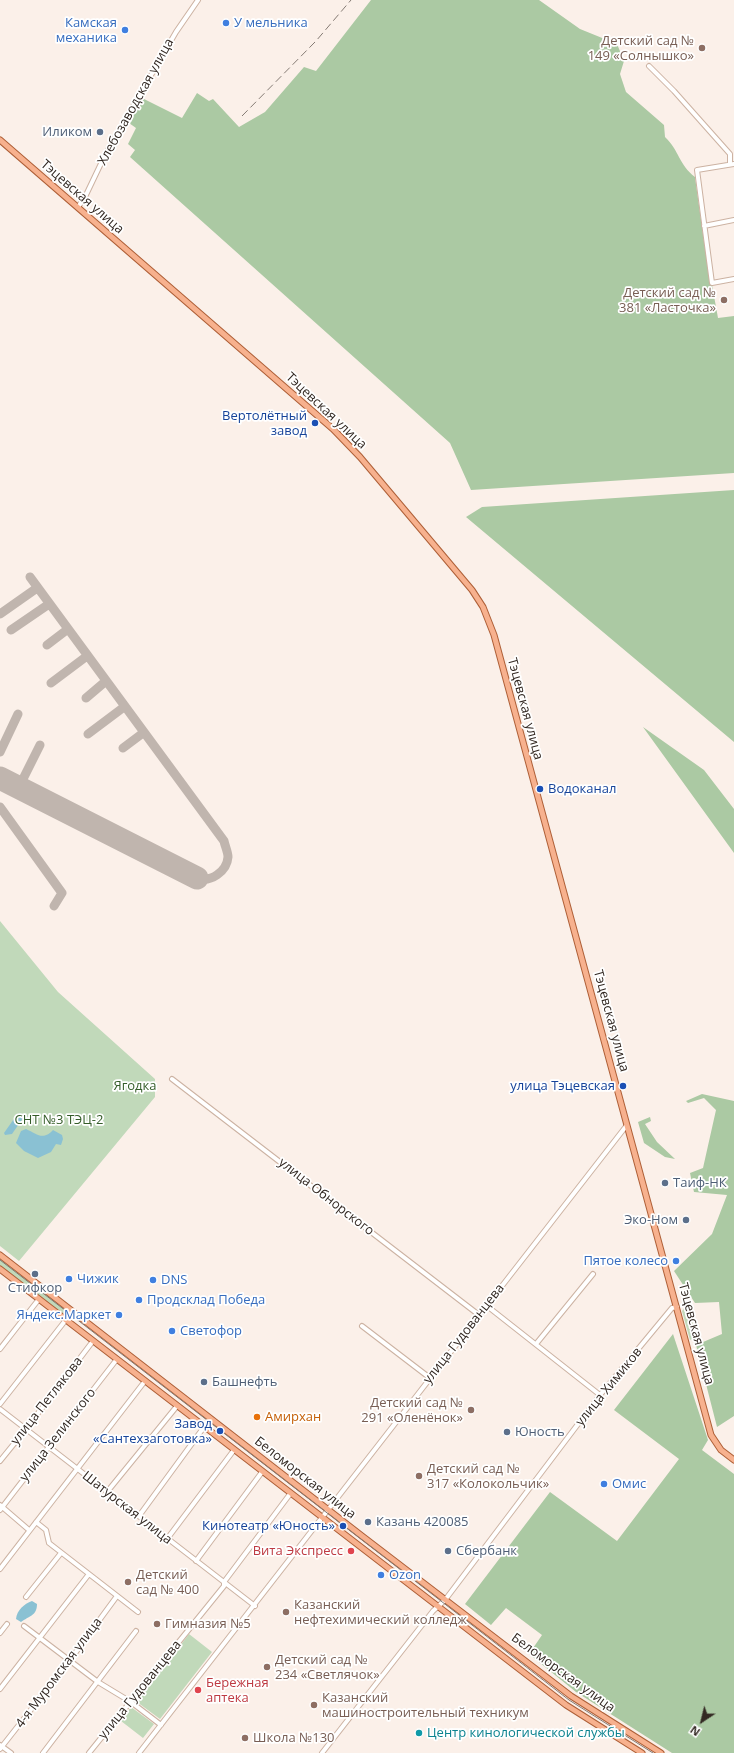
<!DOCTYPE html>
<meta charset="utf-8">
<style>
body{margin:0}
#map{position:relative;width:734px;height:1753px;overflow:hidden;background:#fbf0e9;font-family:"Open Sans",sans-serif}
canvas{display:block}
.north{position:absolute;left:682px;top:1701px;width:40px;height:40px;-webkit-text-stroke:3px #fff;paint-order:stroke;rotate:215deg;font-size:11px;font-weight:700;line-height:16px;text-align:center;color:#322822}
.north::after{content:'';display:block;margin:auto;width:14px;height:18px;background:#322822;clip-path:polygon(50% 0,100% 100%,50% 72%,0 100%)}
</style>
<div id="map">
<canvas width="734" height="1753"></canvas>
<div class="north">N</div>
</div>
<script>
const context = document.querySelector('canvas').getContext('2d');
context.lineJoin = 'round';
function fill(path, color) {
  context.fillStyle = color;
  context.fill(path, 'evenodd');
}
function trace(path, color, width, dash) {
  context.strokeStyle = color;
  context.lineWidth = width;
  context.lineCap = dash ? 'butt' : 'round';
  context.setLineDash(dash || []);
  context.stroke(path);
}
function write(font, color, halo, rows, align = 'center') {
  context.font = font + ' "Open Sans",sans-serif';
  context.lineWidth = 3.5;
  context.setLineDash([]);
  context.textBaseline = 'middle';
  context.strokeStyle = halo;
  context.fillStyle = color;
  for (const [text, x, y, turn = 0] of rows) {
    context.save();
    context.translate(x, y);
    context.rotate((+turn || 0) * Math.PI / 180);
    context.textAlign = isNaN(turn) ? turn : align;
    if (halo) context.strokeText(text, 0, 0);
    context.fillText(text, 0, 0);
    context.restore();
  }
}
fill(new Path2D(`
 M 0,921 L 58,992 L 155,1079 L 155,1097 L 19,1261 L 0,1246 Z
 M 0,1258 L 69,1312 L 66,1318 L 0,1267 Z
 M 684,1308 C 693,1315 694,1328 694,1338 L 690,1340 L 682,1311 Z
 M 189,1634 L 212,1652 L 160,1719 L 137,1702 Z
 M 131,1707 L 154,1724 L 143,1738 L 121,1721 Z`), '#c1d9ba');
fill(new Path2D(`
 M 371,0 L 539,0 L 580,29 L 617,44 L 624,61 L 620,74 L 626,92 L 664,125 L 665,137 C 679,150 679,165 695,177 L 710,284 L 712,285 L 718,318 L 734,316 L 734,473 L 471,490 L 450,443 L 130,157 L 135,150 L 128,144 L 136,128 L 129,123 L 142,98 L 182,118 L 197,93 L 209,101 L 213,99 L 239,127 L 265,112 L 304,67 L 316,71 Z
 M 734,490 L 734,742 L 466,517 L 482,507 Z
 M 643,727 L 704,770 L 734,809 L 734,853 Z
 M 702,1094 L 734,1101 L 734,1416 L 717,1427 L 696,1345 L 722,1334 L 719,1302 L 695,1303 L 674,1271 L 712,1234 L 727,1195 L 694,1192 L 690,1173 L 703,1168 L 716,1110 L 704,1098 L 688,1103 L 686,1101 Z
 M 650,1117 L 651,1121 L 645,1124 L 657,1142 L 675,1159 L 665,1157 L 644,1143 L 638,1122 Z
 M 673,1334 L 708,1440 L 702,1450 L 734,1474 L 734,1753 L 672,1753 L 576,1692 L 529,1654 L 542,1635 L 506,1608 L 491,1625 L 465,1604 L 550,1492 L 617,1541 L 679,1459 L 614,1410 Z`), '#abc9a3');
fill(new Path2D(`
 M 20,1113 L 23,1118 L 12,1134 L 5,1135 L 4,1133 L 16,1116 Z
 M 26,1129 C 37,1134 43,1141 53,1130 L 62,1135 L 63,1139 L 61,1145 L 56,1144 L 51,1152 L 38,1158 L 24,1151 L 16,1143 L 21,1131 Z
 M 32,1601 L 37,1604 C 37,1616 29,1616 21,1622 L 16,1619 C 17,1610 24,1604 32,1601 Z`), '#8ac1d3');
trace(new Path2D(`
 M 30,577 L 224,841 C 225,846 228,852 228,857 C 227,871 211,883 197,878
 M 0,614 L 37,588
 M 11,630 L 49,604
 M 47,645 L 68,629
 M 51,683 L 87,656
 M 86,698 L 106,681
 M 88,734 L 124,707
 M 123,748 L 143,733
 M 0,752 L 18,714
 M 19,787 L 40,745
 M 0,807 L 62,893 L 54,906`), '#c0b5ae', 9);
trace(new Path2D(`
 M 0,778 L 197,878`), '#c0b5ae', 23);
const minor = new Path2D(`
 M 649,66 L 674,91 L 730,154 L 730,164
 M 734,164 L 697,170 L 712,283 L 734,279
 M 78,207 L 85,197 L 106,153 L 176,32 L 198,0
 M 704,226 L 734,220
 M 172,1079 L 479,1315
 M 487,1306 L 600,1395
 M 362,1326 L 430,1378
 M 536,1344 L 593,1274
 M 0,1349 L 39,1299
 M 0,1404 L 72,1312
 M 0,1409 L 255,1606
 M 0,1461 L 26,1429 L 93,1341
 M 107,1492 L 177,1406
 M 0,1505 L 29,1530
 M 0,1510 L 117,1359
 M 139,1516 L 204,1427
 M 36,1522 L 46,1530 L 49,1543 L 138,1612
 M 167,1539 L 234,1450
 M 196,1561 L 262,1472
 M 0,1569 L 145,1381
 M 26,1597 L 61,1553
 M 24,1626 L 98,1682 L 131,1702 L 161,1725
 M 0,1633 L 7,1624
 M 0,1689 L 89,1574
 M 0,1745 L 11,1753
 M 0,1749 L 70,1660 L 117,1596
 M 43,1753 L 136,1631
 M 89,1753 L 224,1586 L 224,1582 L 290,1494
 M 139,1753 L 627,1125
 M 322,1753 L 433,1611 L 445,1600 L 600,1395 L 672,1308 L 677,1307`);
const major = new Path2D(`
 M 0,140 L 333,429 L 360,457 L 472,590 L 483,607 L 494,635 L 711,1435 L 721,1450 L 734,1460
 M 0,1255 L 362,1536 L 571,1696 L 661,1753
 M 0,1269 L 566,1705 L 642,1753`);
trace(minor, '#ccb2a2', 6);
trace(major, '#ae5f37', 7);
trace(minor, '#fff', 4);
trace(major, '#f7b18e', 5);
trace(new Path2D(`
 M 0,1260 L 569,1700 L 653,1753`), '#847a73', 1);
trace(new Path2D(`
 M 242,116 L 316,41 L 351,0`), '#847a73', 1, [8, 4]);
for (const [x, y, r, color] of [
 [226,23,4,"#3f7fe0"],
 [125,30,4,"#3f7fe0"],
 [702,48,4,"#8d6e63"],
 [100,132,4,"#5c6f8a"],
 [724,300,4,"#8d6e63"],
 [315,423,4,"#1a4fb4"],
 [540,789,4,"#1a4fb4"],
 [623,1086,4,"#1a4fb4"],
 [665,1183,4,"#5c6f8a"],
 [686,1220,4,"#5c6f8a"],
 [676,1261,4,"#3f7fe0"],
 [35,1274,4,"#5c6f8a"],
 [69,1279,4,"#3f7fe0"],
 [153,1280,4,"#3f7fe0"],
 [139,1300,4,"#3f7fe0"],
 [119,1315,4,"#3f7fe0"],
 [172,1331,4,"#3f7fe0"],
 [204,1382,4,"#5c6f8a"],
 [471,1410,4,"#8d6e63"],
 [257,1417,4,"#e8710a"],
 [220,1431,4,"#1a4fb4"],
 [507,1432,4,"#5c6f8a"],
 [419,1476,4,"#8d6e63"],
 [604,1484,4,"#3f7fe0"],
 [368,1522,4,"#5c6f8a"],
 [343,1526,4,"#1a4fb4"],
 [351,1551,4,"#e0444e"],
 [448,1551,4,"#5c6f8a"],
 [381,1575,4,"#3f7fe0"],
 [128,1582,4,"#8d6e63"],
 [286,1612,4,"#8d6e63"],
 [157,1624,4,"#8d6e63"],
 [267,1667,4,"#8d6e63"],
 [198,1690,4,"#e0444e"],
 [314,1705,4,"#8d6e63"],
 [419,1733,4,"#0f9aa8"],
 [245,1738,4,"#8d6e63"]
]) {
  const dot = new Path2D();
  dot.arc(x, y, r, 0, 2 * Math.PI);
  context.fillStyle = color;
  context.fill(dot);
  trace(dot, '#fff', 1.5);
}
write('13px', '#366cbe', '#fff', [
 ["Камская",117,23,"right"],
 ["механика",117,38,"right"],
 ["У мельника",234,23],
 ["Пятое колесо",668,1261,"right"],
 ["Чижик",77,1279],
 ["DNS",161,1280],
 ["Продсклад Победа",147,1300],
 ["Яндекс.Маркет",111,1315,"right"],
 ["Светофор",180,1331],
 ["Омис",612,1484],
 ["Ozon",389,1575]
], 'left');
write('13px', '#785e54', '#fff', [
 ["Детский сад №",694,41,"right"],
 ["149 «Солнышко»",694,56,"right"],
 ["Детский сад №",716,293,"right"],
 ["381 «Ласточка»",716,308,"right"],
 ["Детский сад №",463,1403,"right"],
 ["291 «Оленёнок»",463,1418,"right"],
 ["Детский сад №",427,1469],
 ["317 «Колокольчик»",427,1484],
 ["Детский",136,1575],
 ["сад № 400",136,1590],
 ["Казанский",294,1605],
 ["нефтехимический колледж",294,1620],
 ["Гимназия №5",165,1624],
 ["Детский сад №",275,1660],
 ["234 «Светлячок»",275,1675],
 ["Казанский",322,1698],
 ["машиностроительный техникум",322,1713],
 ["Школа №130",253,1738]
], 'left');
write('13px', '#322822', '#fff', [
 ["Хлебозаводская улица",136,102,-61],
 ["Тэцевская улица",82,197,41],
 ["Тэцевская улица",326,411,43],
 ["Тэцевская улица",525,709,75],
 ["Тэцевская улица",611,1021,75],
 ["улица Обнорского",326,1197,38],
 ["улица Гудованцева",464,1334,-52],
 ["Тэцевская улица",696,1334,75],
 ["улица Химиков",609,1387,-51],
 ["улица Петлякова",47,1401,-52],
 ["улица Зелинского",58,1435,-52],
 ["Беломорская улица",305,1478,38],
 ["Шатурская улица",127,1508,38],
 ["4-я Муромская улица",59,1673,-53],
 ["Беломорская улица",563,1673,36],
 ["улица Гудованцева",140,1690,-51]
]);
write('13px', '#4e5e75', '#fff', [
 ["Иликом",92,132,"right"],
 ["Таиф-НК",673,1183],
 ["Эко-Ном",678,1220,"right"],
 ["Стифкор",35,1288,"center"],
 ["Башнефть",212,1382],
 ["Юность",515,1432],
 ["Казань 420085",376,1522],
 ["Сбербанк",456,1551]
], 'left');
write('13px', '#164399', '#fff', [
 ["Вертолётный",307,416],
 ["завод",307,431],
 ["Водоканал",548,789,"left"],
 ["улица Тэцевская",615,1086],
 ["Завод",212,1424],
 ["«Сантехзаготовка»",212,1439],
 ["Кинотеатр «Юность»",335,1526]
], 'right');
write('13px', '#345c28', '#fff', [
 ["Ягодка",135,1086],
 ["СНТ №3 ТЭЦ-2",59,1120]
]);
write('13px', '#c56008', '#fff', [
 ["Амирхан",265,1417]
], 'left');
write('13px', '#be3a42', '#fff', [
 ["Вита Экспресс",343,1551],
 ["Бережная",206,1683,"left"],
 ["аптека",206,1698,"left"]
], 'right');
write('13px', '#0d838f', '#fff', [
 ["Центр кинологической службы",427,1733]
], 'left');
</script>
